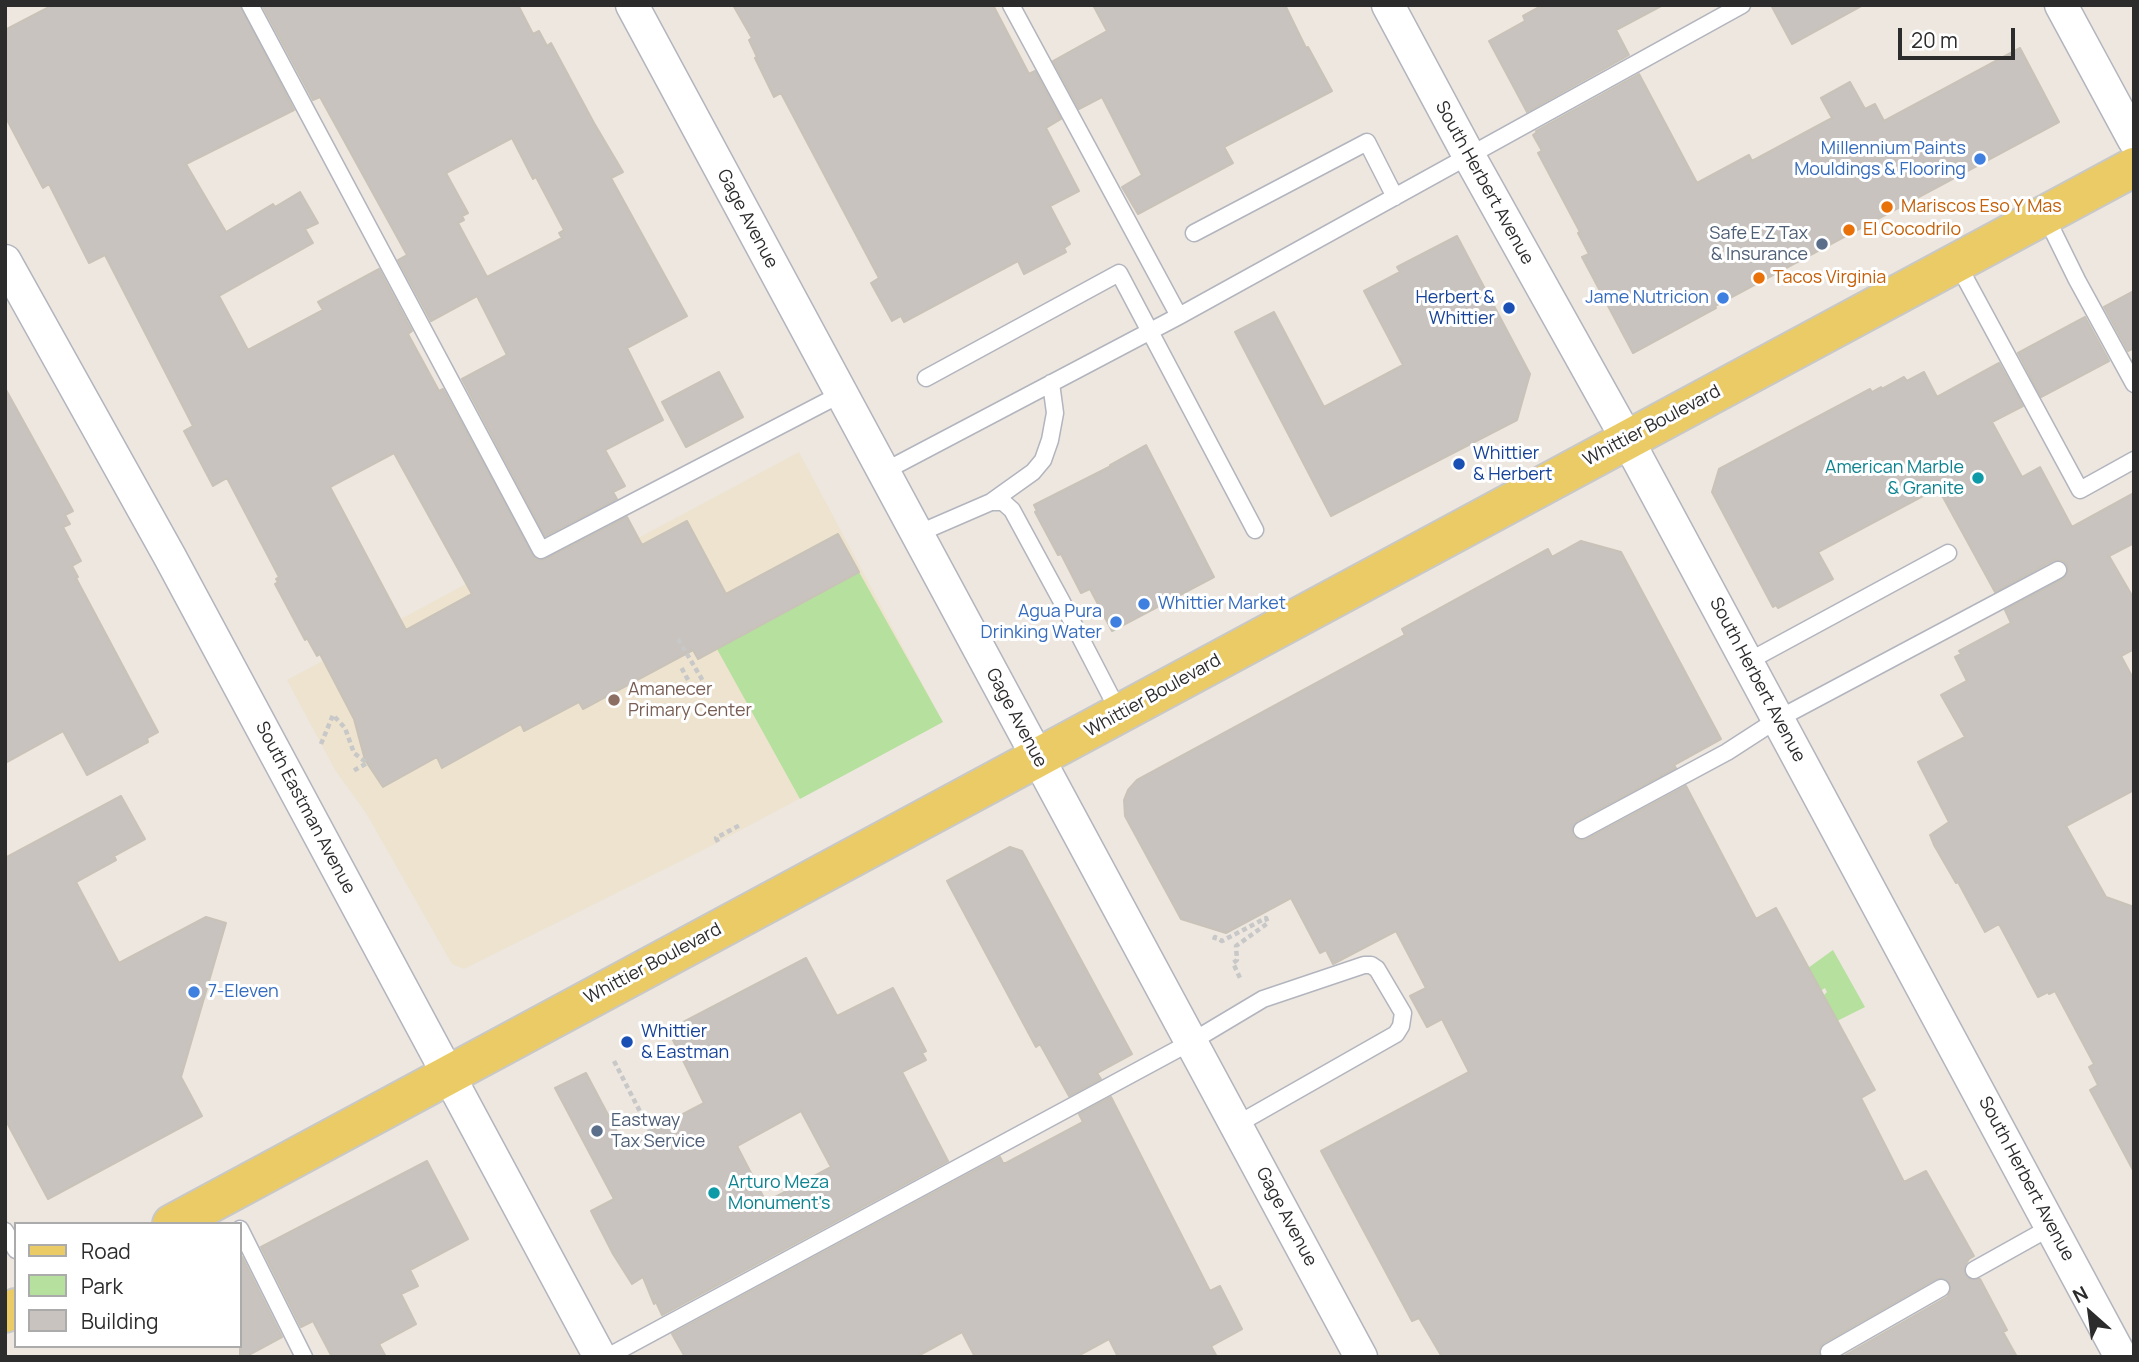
<!DOCTYPE html>
<style>
body{margin:0}
#map{position:relative;width:2139px;height:1362px;overflow:hidden;background:#ede7df;font-family:Manrope,sans-serif}
canvas{display:block}
.frame{position:absolute;inset:0;border:7px solid #2c2c2c;pointer-events:none}
.legend{position:absolute;left:14px;top:1222px;width:228px;height:126px;box-sizing:border-box;background:#fff;border:2px solid #ababab;margin:0;padding:9px 12px;list-style:none;font-size:21px;color:#2c2c2c}
.legend li{display:flex;align-items:center;gap:14px;height:35px}
.legend b{width:35px;border:2px solid #ababab}
.north{position:absolute;left:2055px;top:1278px;width:70px;height:70px;-webkit-text-stroke:5px #fff;paint-order:stroke;rotate:332deg;font-size:19px;font-weight:700;line-height:28px;text-align:center;color:#2c2c2c}
.north::after{content:'';display:block;margin:auto;width:24px;height:32px;background:#2c2c2c;clip-path:polygon(50% 0,100% 100%,50% 72%,0 100%)}
.scale{position:absolute;left:1898px;top:28px;width:117px;height:32px;box-sizing:border-box;border:4px solid #2c2c2c;border-top:0;padding-left:9px;font-size:21px;line-height:24px;white-space:nowrap;color:#2c2c2c;-webkit-text-stroke:5px #fff;paint-order:stroke}
</style>
<div id="map">
<canvas width="2139" height="1362"></canvas>
<div class="frame"></div>
<ul class="legend">
<li><b style="height:9px;background:#eacb66"></b>Road</li>
<li><b style="height:19px;background:#b5e09e"></b>Park</li>
<li><b style="height:19px;background:#c8c3be"></b>Building</li>
</ul>
<div class="north">N</div>
<div class="scale">20 m</div>
</div>
<script>
const context = document.querySelector('canvas').getContext('2d');
context.lineJoin = 'round';
function fill(path, color) {
  context.fillStyle = color;
  context.fill(path, 'evenodd');
}
function trace(path, color, width, dash) {
  context.strokeStyle = color;
  context.lineWidth = width;
  context.lineCap = dash ? 'butt' : 'round';
  context.setLineDash(dash || []);
  context.stroke(path);
}
function write(font, color, halo, rows, align = 'center') {
  context.font = font + ' Manrope,sans-serif';
  context.lineWidth = 6;
  context.setLineDash([]);
  context.textBaseline = 'middle';
  context.strokeStyle = halo;
  context.fillStyle = color;
  for (const [text, x, y, turn = 0] of rows) {
    context.save();
    context.translate(x, y);
    context.rotate((+turn || 0) * Math.PI / 180);
    context.textAlign = isNaN(turn) ? turn : align;
    if (halo) context.strokeText(text, 0, 0);
    context.fillText(text, 0, 0);
    context.restore();
  }
}
fill(new Path2D(`
 M 799,452 L 943,722 L 709,847 L 464,969 L 452,964 L 366,813 L 335,770 L 287,680 L 522,554 L 541,590 Z`), '#ede3cf');
fill(new Path2D(`
 M 859,572 L 943,722 L 800,799 L 717,649 Z
 M 1833,950 L 1865,1007 L 1837,1021 L 1824,995 L 1827,992 L 1825,988 L 1820,991 L 1808,968 Z`), '#b5e09e');
const building = new Path2D(`
 M 53,5 L 240,5 L 294,110 L 186,164 L 226,232 L 273,204 L 275,207 L 300,192 L 318,223 L 305,229 L 313,243 L 219,296 L 248,350 L 323,310 L 318,302 L 379,269 L 412,331 L 408,334 L 439,391 L 443,389 L 535,558 L 540,560 L 546,559 L 627,517 L 642,545 L 687,521 L 726,594 L 838,534 L 859,572 L 698,659 L 693,650 L 583,709 L 579,702 L 524,731 L 521,724 L 442,768 L 437,757 L 383,787 L 365,760 L 354,719 L 320,654 L 317,656 L 307,638 L 305,640 L 275,584 L 278,582 L 276,579 L 279,577 L 227,478 L 213,486 L 184,431 L 193,426 L 105,255 L 89,263 L 49,184 L 43,188 L 5,116 L 5,30 ZM 394,453 L 472,594 L 406,630 L 330,487 Z
 M 262,5 L 518,5 L 533,34 L 539,31 L 547,46 L 551,43 L 594,123 L 623,172 L 611,178 L 687,316 L 627,348 L 663,420 L 605,450 L 625,486 L 613,492 L 617,499 L 545,536 L 462,379 L 507,355 L 477,296 L 431,321 L 398,260 L 407,255 L 320,97 L 313,100 ZM 512,138 L 533,179 L 536,177 L 564,230 L 559,233 L 562,238 L 487,277 L 458,223 L 464,220 L 462,216 L 468,213 L 446,173 Z
 M 733,5 L 993,5 L 1029,74 L 1035,71 L 1061,119 L 1046,128 L 1079,191 L 1050,206 L 1070,244 L 1064,248 L 1066,252 L 1024,274 L 1018,261 L 904,322 L 901,316 L 892,321 L 871,283 L 879,278 L 781,93 L 774,97 L 755,58 L 757,57 L 749,40 L 752,38 Z
 M 1093,5 L 1285,5 L 1306,48 L 1308,47 L 1332,91 L 1224,147 L 1233,163 L 1138,214 L 1122,187 L 1142,175 L 1102,97 L 1079,109 L 1053,61 L 1107,31 Z
 M 1543,5 L 1663,5 L 1616,30 L 1629,55 L 1527,112 L 1489,41 L 1525,21 L 1523,16 Z
 M 1771,5 L 1863,5 L 1792,44 Z
 M 2020,48 L 2059,122 L 1715,306 L 1716,308 L 1633,353 L 1582,257 L 1589,254 L 1578,233 L 1580,232 L 1538,153 L 1542,151 L 1533,135 L 1537,132 L 1536,131 L 1639,74 L 1697,183 L 1749,155 L 1752,161 L 1832,118 L 1821,98 L 1850,82 L 1865,109 L 1875,104 L 1884,121 Z
 M 1457,236 L 1530,374 L 1517,420 L 1331,516 L 1235,332 L 1274,312 L 1324,407 L 1403,365 L 1364,291 L 1400,272 L 1397,267 Z
 M 2134,291 L 2134,348 L 2128,351 L 2104,307 Z
 M 2085,317 L 2109,361 L 2041,397 L 2018,353 Z
 M 1999,363 L 2023,406 L 1992,422 L 2022,477 L 2040,467 L 2072,527 L 2134,493 L 2134,543 L 2109,556 L 2134,599 L 2134,649 L 2121,656 L 2134,680 L 2134,790 L 2066,826 L 2106,897 L 2134,907 L 2134,1172 L 2090,1090 L 2098,1085 L 2089,1067 L 2094,1064 L 2055,991 L 2049,994 L 2048,992 L 2038,997 L 1999,924 L 1985,932 L 1958,882 L 1956,883 L 1934,845 L 1930,835 L 1949,822 L 1918,762 L 1965,737 L 1941,695 L 1967,681 L 1955,657 L 1961,654 L 1959,651 L 2011,623 L 2005,610 L 2063,579 L 2068,571 L 2067,565 L 2063,561 L 2054,560 L 1995,592 L 1938,488 L 1818,552 L 1833,579 L 1778,608 L 1776,605 L 1773,607 L 1712,492 L 1719,469 L 1870,389 L 1872,392 L 1881,387 L 1882,389 L 1904,377 L 1907,381 L 1924,372 L 1937,397 Z
 M 719,372 L 743,417 L 686,447 L 662,402 Z
 M 5,388 L 73,511 L 65,515 L 70,524 L 63,527 L 81,561 L 72,566 L 78,577 L 76,578 L 158,732 L 147,738 L 148,742 L 87,775 L 63,731 L 5,763 Z
 M 1146,445 L 1214,577 L 1112,631 L 1090,589 L 1081,593 L 1061,554 L 1058,555 L 1035,512 L 1037,511 L 1034,505 L 1111,466 L 1110,465 Z
 M 1581,541 L 1621,552 L 1721,739 L 1674,765 L 1676,768 L 1577,821 L 1572,829 L 1573,836 L 1581,840 L 1587,839 L 1686,786 L 1756,919 L 1776,908 L 1875,1090 L 1861,1098 L 1904,1182 L 1926,1171 L 1974,1256 L 1969,1259 L 1965,1265 L 1965,1274 L 1969,1279 L 1980,1279 L 2007,1330 L 2003,1332 L 2017,1357 L 1842,1357 L 1947,1297 L 1950,1293 L 1950,1283 L 1942,1278 L 1936,1279 L 1824,1343 L 1820,1347 L 1820,1357 L 1442,1357 L 1419,1318 L 1412,1321 L 1321,1151 L 1469,1072 L 1442,1019 L 1427,1027 L 1410,996 L 1426,988 L 1396,931 L 1333,964 L 1326,950 L 1320,953 L 1291,898 L 1226,933 L 1181,919 L 1125,816 L 1124,800 L 1128,790 L 1137,780 L 1405,635 L 1402,629 L 1548,549 L 1552,557 Z
 M 121,796 L 145,839 L 114,856 L 116,860 L 76,882 L 119,963 L 206,917 L 226,923 L 181,1077 L 202,1116 L 48,1199 L 5,1119 L 5,858 Z
 M 1010,847 L 1022,851 L 1132,1054 L 1097,1073 L 1101,1079 L 1069,1096 L 1040,1044 L 1036,1047 L 947,881 Z
 M 806,958 L 837,1016 L 893,988 L 926,1051 L 922,1053 L 926,1060 L 902,1072 L 948,1161 L 662,1315 L 656,1302 L 654,1304 L 643,1277 L 632,1284 L 613,1254 L 591,1211 L 614,1199 L 555,1088 L 586,1073 L 624,1145 L 704,1103 L 668,1030 ZM 801,1111 L 831,1167 L 766,1202 L 737,1146 Z
 M 1111,1097 L 1210,1291 L 1220,1286 L 1242,1329 L 1211,1346 L 1217,1357 L 1118,1357 L 1109,1339 L 1076,1357 L 975,1357 L 962,1332 L 916,1357 L 685,1357 L 672,1334 L 1000,1157 L 1003,1163 L 1006,1163 L 1083,1122 L 1079,1114 Z
 M 427,1161 L 468,1239 L 410,1270 L 418,1286 L 401,1294 L 416,1324 L 379,1344 L 386,1357 L 332,1357 L 313,1321 L 301,1327 L 261,1247 Z
 M 242,1257 L 282,1337 L 245,1357 L 240,1357 L 240,1258 Z`);
fill(building, '#c8c3be');
trace(building, '#c8c2b8', 2);
const lane = new Path2D(`
 M 250,5 L 541,550 L 841,394
 M 1011,5 L 1179,316
 M 2045,215 L 2077,280 L 2134,384
 M 1194,233 L 1367,142 L 1395,197
 M 1957,263 L 2080,490 L 2134,460
 M 926,378 L 1119,273 L 1255,530
 M 883,472 L 1179,316 L 1742,5
 M 991,502 L 1003,502 L 1012,510 L 1062,602 L 1120,714
 M 917,534 L 991,502 L 1033,472 L 1043,460 L 1050,440 L 1055,413 L 1051,383
 M 1747,662 L 1948,553
 M 1582,830 L 1727,752 L 1778,719 L 2058,570
 M 240,1229 L 304,1357
 M 5,1231 L 16,1250
 M 1974,1270 L 2051,1227
 M 1829,1352 L 1941,1288
 M 607,1357 L 1191,1042 L 1263,999 L 1364,965 L 1371,965 L 1377,969 L 1403,1013 L 1401,1026 L 1396,1034 L 1236,1125`);
const street = new Path2D(`
 M 632,5 L 1361,1357
 M 1388,5 L 1469,156 L 1627,439 L 2121,1357
 M 2061,5 L 2134,140
 M 5,261 L 170,557 L 600,1357`);
const primary = new Path2D(`
 M 172,1224 L 2134,167
 M 5,1313 L 16,1308`);
trace(lane, '#b2b5be', 19);
trace(street, '#b2b5be', 35);
trace(primary, '#c8c8c8', 42);
trace(new Path2D(`
 M 678,639 L 703,681 L 704,687 L 693,689 L 681,667
 M 321,744 L 333,715 L 345,728 L 354,753 L 367,763 L 353,771
 M 718,842 L 716,838 L 740,825
 M 1214,940 L 1215,937 L 1222,941 L 1266,918 L 1268,923 L 1236,946 L 1237,960 L 1233,963 L 1241,980
 M 614,1061 L 650,1131`), '#c8c8c8', 4.5, [5, 3.5]);
trace(lane, '#fff', 16);
trace(street, '#fff', 32);
trace(primary, '#eacb66', 38);
for (const [x, y, r, color] of [
 [1980,159,7,"#3f7fe0"],
 [1887,207,7,"#e8710a"],
 [1849,230,7,"#e8710a"],
 [1822,244,7,"#5c6f8a"],
 [1759,278,7,"#e8710a"],
 [1723,298,7,"#3f7fe0"],
 [1509,308,7,"#1a4fb4"],
 [1459,464,7,"#1a4fb4"],
 [1978,478,7,"#0f9aa8"],
 [1144,604,7,"#3f7fe0"],
 [1116,622,7,"#3f7fe0"],
 [614,700,7,"#8d6e63"],
 [194,992,7,"#3f7fe0"],
 [627,1042,7,"#1a4fb4"],
 [597,1131,7,"#5c6f8a"],
 [714,1193,7,"#0f9aa8"]
]) {
  const dot = new Path2D();
  dot.arc(x, y, r, 0, 2 * Math.PI);
  context.fillStyle = color;
  context.fill(dot);
  trace(dot, '#fff', 2.5);
}
write('18px', '#366cbe', '#fff', [
 ["Millennium Paints",1966,149],
 ["Mouldings & Flooring",1966,170],
 ["Jame Nutricion",1709,298],
 ["Whittier Market",1158,604,"left"],
 ["Agua Pura",1102,612],
 ["Drinking Water",1102,633],
 ["7-Eleven",208,992,"left"]
], 'right');
write('18px', '#2c2c2c', '#fff', [
 ["South Herbert Avenue",1484,183,61],
 ["Gage Avenue",747,219,62],
 ["Whittier Boulevard",1652,426,-28],
 ["South Herbert Avenue",1757,680,62],
 ["Whittier Boulevard",1153,696,-29],
 ["Gage Avenue",1016,718,62],
 ["South Eastman Avenue",305,808,62],
 ["Whittier Boulevard",653,964,-28],
 ["South Herbert Avenue",2026,1179,62],
 ["Gage Avenue",1286,1217,62]
]);
write('18px', '#c56008', '#fff', [
 ["Mariscos Eso Y Mas",1901,207],
 ["El Cocodrilo",1863,230],
 ["Tacos Virginia",1773,278]
], 'left');
write('18px', '#4e5e75', '#fff', [
 ["Safe E Z Tax",1808,234],
 ["& Insurance",1808,255],
 ["Eastway",611,1121,"left"],
 ["Tax Service",611,1142,"left"]
], 'right');
write('18px', '#164399', '#fff', [
 ["Herbert &",1495,298,"right"],
 ["Whittier",1495,319,"right"],
 ["Whittier",1473,454],
 ["& Herbert",1473,475],
 ["Whittier",641,1032],
 ["& Eastman",641,1053]
], 'left');
write('18px', '#0d838f', '#fff', [
 ["American Marble",1964,468],
 ["& Granite",1964,489],
 ["Arturo Meza",728,1183,"left"],
 ["Monument's",728,1204,"left"]
], 'right');
write('18px', '#785e54', '#fff', [
 ["Amanecer",628,690],
 ["Primary Center",628,711]
], 'left');
</script>
